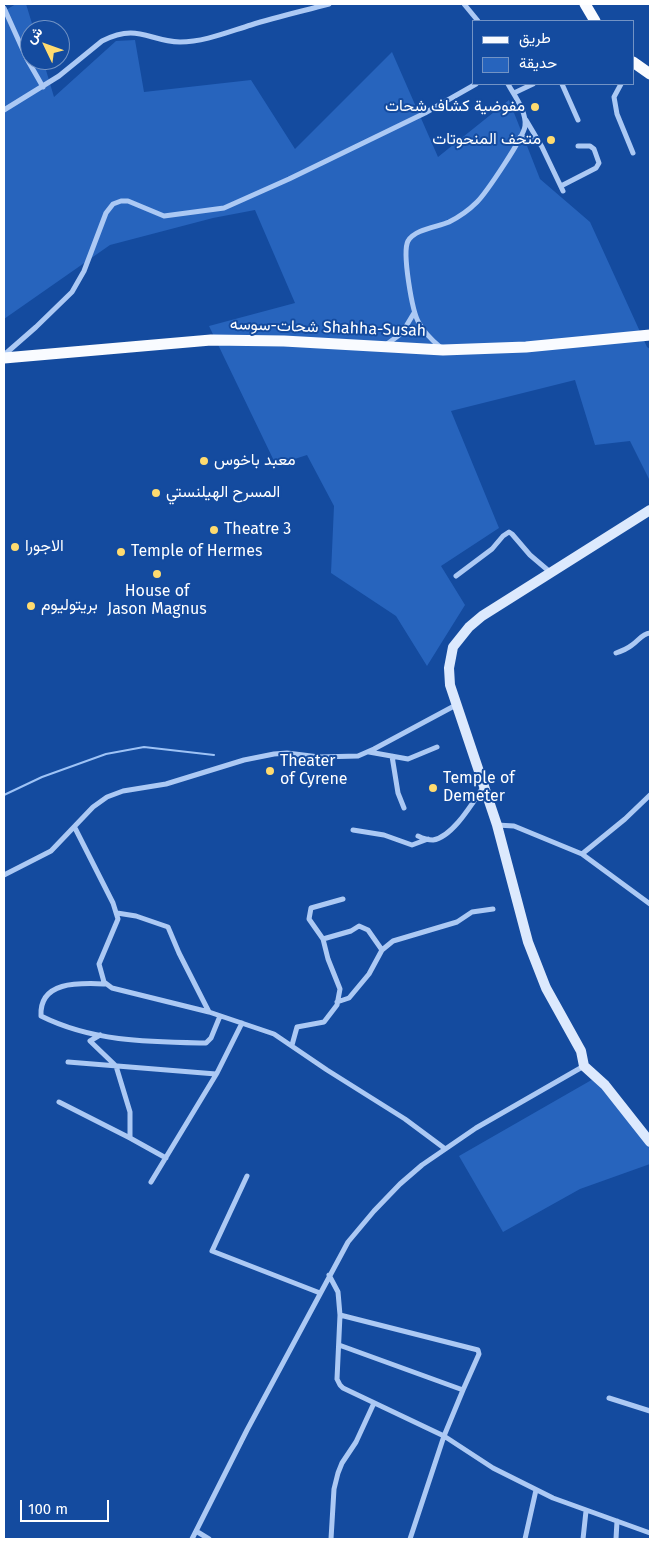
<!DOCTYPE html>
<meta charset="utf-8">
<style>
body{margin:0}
#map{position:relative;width:654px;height:1543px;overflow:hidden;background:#144b9f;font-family:"Fira Sans",Vazirmatn,sans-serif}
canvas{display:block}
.frame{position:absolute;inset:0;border:5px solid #fff;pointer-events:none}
.legend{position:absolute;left:472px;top:20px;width:162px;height:65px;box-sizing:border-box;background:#144b9f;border:1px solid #7293c5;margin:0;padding:6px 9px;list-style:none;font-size:15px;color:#fff}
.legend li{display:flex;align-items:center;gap:10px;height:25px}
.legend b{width:25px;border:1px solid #7293c5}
.north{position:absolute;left:20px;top:20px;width:50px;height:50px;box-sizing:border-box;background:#144b9f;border:1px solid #7293c5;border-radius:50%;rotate:312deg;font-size:14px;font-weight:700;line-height:20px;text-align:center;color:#fff}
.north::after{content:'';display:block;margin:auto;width:18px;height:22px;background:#ffdb6f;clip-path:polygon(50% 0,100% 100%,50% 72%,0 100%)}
.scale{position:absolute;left:20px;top:1500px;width:89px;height:22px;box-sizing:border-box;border:2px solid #fff;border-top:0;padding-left:6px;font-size:15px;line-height:18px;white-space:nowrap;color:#fff;-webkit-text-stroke:4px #144b9f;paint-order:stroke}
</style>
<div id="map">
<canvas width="654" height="1543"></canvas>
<div class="frame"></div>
<ul class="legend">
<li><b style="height:6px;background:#f9fbff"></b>طريق</li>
<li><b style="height:14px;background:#2764bd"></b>حديقة</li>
</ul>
<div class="north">ش</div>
<div class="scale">100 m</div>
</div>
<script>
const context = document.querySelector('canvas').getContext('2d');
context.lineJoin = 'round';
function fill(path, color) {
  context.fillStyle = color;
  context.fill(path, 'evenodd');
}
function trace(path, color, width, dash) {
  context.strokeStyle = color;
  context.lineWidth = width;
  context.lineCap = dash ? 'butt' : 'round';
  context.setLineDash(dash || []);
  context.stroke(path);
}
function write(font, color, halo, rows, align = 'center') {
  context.font = font + ' "Fira Sans",Vazirmatn,sans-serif';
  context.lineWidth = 4;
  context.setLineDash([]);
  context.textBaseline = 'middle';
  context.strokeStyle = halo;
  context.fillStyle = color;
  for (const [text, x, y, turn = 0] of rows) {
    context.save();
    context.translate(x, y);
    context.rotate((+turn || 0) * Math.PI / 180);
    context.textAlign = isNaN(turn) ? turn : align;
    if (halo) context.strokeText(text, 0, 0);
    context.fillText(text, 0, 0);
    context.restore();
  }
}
fill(new Path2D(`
 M 16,4 L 26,4 L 34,30 L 30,30 L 30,60 L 43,60 L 54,97 L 116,41 L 135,40 L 144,92 L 251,80 L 295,149 L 392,52 L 438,157 L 509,100 L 540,179 L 590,222 L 647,347 L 650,349 L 650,481 L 630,441 L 595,445 L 575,380 L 451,411 L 499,528 L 441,566 L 465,605 L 427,666 L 396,616 L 331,573 L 334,506 L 307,455 L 276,465 L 209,326 L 295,303 L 255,210 L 213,218 L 110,245 L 4,319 L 4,205 L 5,203 L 4,200 L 4,11 Z
 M 595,1078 L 650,1147 L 650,1164 L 580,1189 L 503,1232 L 459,1156 Z`), '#2764bd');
trace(new Path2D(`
 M 4,795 L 42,777 L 106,754 L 144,747 L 214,755`), '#9ec3f6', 2);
trace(new Path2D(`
 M 464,4 L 478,21
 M 4,8 L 27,59 L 43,87
 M 562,84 L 578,120
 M 621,84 L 614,97 L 617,114 L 633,153
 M 514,93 L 533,84
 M 4,110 L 59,76 L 102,41 C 138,23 148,41 180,42 C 204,42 228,32 251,25 C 276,17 303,11 329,4
 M 526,120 L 542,147 L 563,191
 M 520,137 L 528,138 L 538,143
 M 561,186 L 596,168 L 599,163 L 594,149 L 590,146 L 578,146
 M 387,344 L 402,333 L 414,313
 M 441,348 C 433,341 424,333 419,323 C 412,312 402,252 408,241 C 415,229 438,227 449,222 C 459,217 469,210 477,202 C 486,193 524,137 525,126 C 527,112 514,95 508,84
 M 4,355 L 36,327 L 72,292 L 84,271 L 106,213 L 113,204 L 121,201 L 128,201 L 164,216 L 224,208 L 289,179 L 425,113 L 476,84
 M 456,576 L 492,549 L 503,536 L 509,532 L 512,534 L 530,555 L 550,572
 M 616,653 C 622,651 627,649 632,645 C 639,640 642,634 650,633
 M 369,752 L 408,759 L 437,747
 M 392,756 L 398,793 L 404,808
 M 497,825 L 514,826 L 582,854 L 650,904
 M 75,828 L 113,903 L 118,919 L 99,964 L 104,982 L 112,988 L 209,1012 L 274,1034 L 327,1070 L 405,1119 L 444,1148
 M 353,830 L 384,835 L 412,845 L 428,839
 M 418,836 C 422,838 429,840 433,840 C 453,837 473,802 484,786
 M 582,854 L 625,819 L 650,795
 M 4,875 L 51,851 L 93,807 L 107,797 L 123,791 L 166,784 L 244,760 L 274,754 L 287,753 L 319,757 L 358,756 L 374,749 L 456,705
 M 117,913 L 136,916 L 168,927 L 179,953 L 209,1012
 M 323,939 L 351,931 L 359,926 L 368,930 L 382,950 L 369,974 L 349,998 L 337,1002
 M 382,950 L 393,941 L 457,922 L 472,912 L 493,909
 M 106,984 C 81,983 39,980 41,1016 C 93,1042 149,1042 206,1043 L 211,1038 L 220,1016
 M 100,1035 L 90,1041 L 116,1066 L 130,1112 L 130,1138 L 166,1158
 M 292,1045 L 297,1027 L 324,1022 L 337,1005 L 340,989 L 328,959 L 323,939 L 309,919 L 311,908 L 343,899
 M 68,1062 L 216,1074
 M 59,1102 L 130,1138
 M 247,1176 L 212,1251 L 320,1293
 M 151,1182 L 217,1073 L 242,1023
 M 329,1275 L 338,1292 L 340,1315 L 337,1379 L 340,1385 L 343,1388 L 444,1436 L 493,1468 L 553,1498 L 650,1533
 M 340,1315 L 478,1350 L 479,1354 L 463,1390
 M 339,1345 L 463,1390 L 444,1436 L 410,1539
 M 609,1398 L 650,1411
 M 196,1531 L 209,1539
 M 192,1539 L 247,1430 L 348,1242 L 374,1211 L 400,1184 L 422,1165 L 476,1128 L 584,1066
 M 331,1539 L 334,1489 L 338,1473 L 342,1463 L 356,1442 L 374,1403
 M 525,1539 L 536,1490
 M 583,1539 L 586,1511
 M 616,1539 L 617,1521`), '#acc9f4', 5);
trace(new Path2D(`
 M 650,510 L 482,616 L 469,627 L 453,647 L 449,668 L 450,685 L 497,825 L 528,942 L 546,988 L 581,1051 L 584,1066 L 605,1085 L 650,1142`), '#dce9fd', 10);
trace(new Path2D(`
 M 585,4 L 595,21
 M 633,62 L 650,74
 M 4,358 L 211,340 L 284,341 L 443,350 L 526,347 L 650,335`), '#f9fbff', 11);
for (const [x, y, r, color] of [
 [535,107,5,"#ffdb6f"],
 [551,140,5,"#ffdb6f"],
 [204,461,5,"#ffdb6f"],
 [156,493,5,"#ffdb6f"],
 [214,530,5,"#ffdb6f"],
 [15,547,5,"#ffdb6f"],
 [121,552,5,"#ffdb6f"],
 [157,574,5,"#ffdb6f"],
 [31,606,5,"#ffdb6f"],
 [270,771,5,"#ffdb6f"],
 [433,788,5,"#ffdb6f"]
]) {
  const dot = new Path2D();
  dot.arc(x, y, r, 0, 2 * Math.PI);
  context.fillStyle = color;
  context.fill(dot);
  trace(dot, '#144b9f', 2);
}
write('16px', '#fff', '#144b9f', [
 ["مفوضية كشاف شحات",525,107,"right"],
 ["متحف المنحوتات",541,140,"right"],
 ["معبد باخوس",214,461],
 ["المسرح الهيلنستي",166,493],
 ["Theatre 3",224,530],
 ["الاجورا",25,547],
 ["Temple of Hermes",131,552],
 ["House of",157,592,"center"],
 ["Jason Magnus",157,610,"center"],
 ["بريتوليوم",41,606],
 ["Theater",280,762],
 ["of Cyrene",280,780],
 ["Temple of",443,779],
 ["Demeter",443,797]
], 'left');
write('16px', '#fff', '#144b9f', [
 ["شحات-سوسه Shahha-Susah",328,328,2]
]);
</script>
